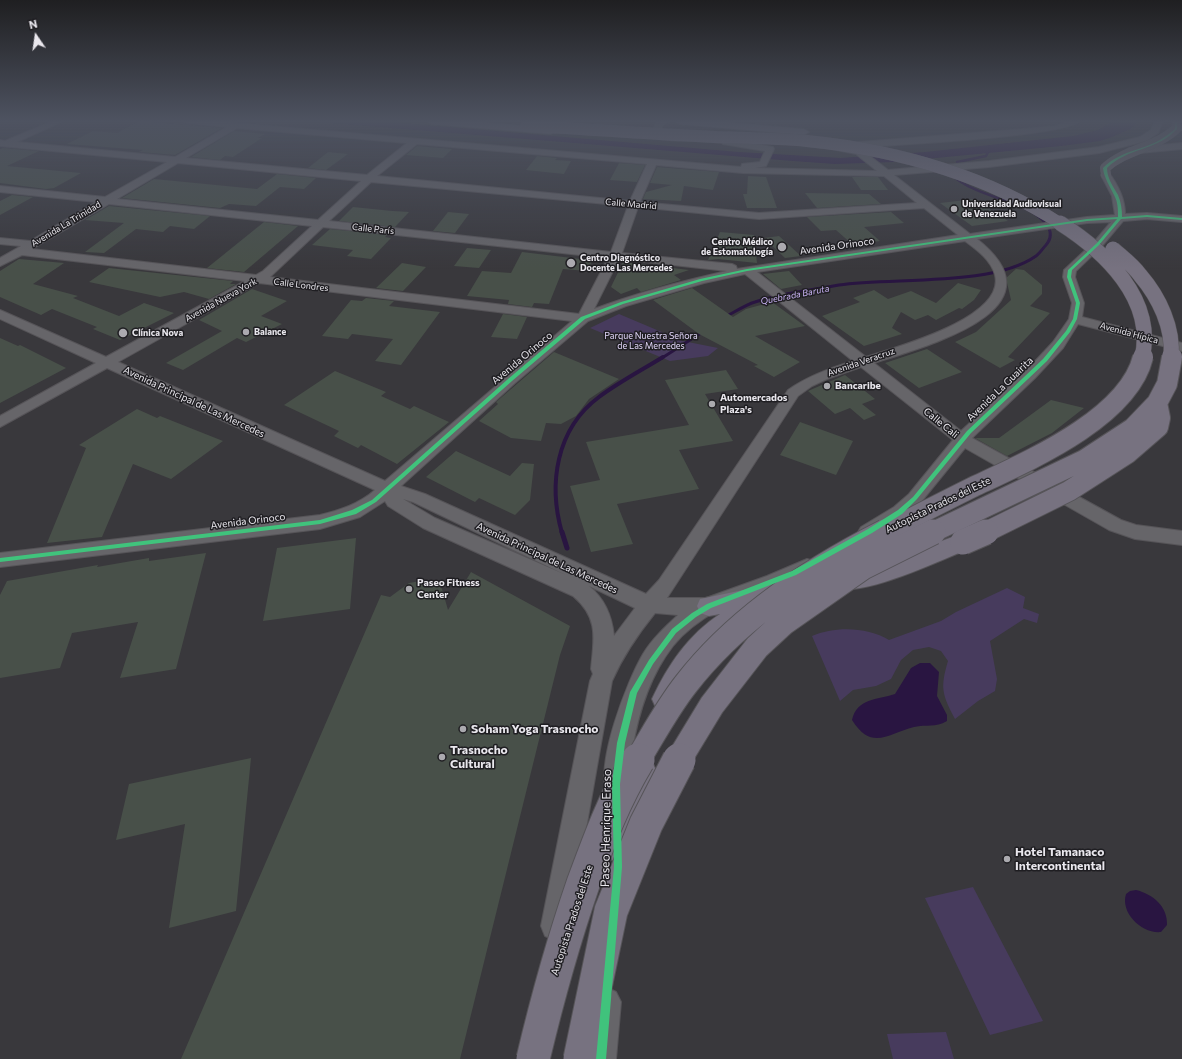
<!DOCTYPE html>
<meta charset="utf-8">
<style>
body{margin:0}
#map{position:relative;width:1182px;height:1059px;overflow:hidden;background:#39383c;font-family:Commissioner,sans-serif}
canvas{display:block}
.north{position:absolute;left:16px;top:16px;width:40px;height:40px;-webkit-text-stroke:3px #1f1e22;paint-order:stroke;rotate:347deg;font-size:11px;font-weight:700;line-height:16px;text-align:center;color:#e9e7ed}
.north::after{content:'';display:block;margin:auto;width:14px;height:18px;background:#e9e7ed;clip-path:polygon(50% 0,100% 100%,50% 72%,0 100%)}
</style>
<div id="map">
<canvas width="1182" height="1059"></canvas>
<div class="north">N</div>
</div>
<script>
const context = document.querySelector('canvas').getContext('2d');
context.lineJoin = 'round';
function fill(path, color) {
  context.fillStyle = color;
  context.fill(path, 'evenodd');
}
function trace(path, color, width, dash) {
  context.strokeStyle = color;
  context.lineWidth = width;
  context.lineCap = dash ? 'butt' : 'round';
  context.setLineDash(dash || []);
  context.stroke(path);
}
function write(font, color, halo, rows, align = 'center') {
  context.font = font + ' Commissioner,sans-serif';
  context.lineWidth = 3;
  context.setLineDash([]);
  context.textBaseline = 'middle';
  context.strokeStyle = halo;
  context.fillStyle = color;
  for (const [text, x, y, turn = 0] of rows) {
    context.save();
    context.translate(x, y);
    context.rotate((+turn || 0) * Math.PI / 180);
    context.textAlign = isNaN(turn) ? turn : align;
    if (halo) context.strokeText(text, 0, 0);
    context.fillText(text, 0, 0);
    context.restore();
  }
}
fill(new Path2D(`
 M 619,314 L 683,341 L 718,348 L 708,356 L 670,361 L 590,328 Z
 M 1007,588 L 1025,597 L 1023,608 L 1039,614 L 1037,623 L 1024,619 L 990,641 L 997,679 L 995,691 L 978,701 L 955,719 C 942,694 940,688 948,661 L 941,651 L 929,647 L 913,650 L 901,660 L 891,679 L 876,686 L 853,690 L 840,701 L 812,636 C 835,626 868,627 889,640 L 941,621 L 956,612 Z
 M 973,887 L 1043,1021 L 990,1035 L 925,898 Z
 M 946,1032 L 954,1059 L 893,1059 L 887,1034 Z`), '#473b5d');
fill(new Path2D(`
 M 307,121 L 378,121 L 739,152 L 841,158 L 925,152 L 1073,136 L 1098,130 L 1114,121 L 1136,121 L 1135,125 L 1130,129 L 1112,137 L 1100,141 L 1061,146 L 894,162 L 835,164 L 793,161 Z
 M 920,663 L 930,663 L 939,672 L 937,696 L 947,715 L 947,721 C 935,728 927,724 914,727 C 889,733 872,752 852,720 C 857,698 877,700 895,694 L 911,668 Z
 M 1136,890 C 1153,894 1168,907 1167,925 L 1161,932 C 1142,934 1120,913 1126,894 L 1130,891 Z`), '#291541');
trace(new Path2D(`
 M 957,162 L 986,156 L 990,148
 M 952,175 C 978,199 1027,200 1046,224`), '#291541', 2.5);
trace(new Path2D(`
 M 725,317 C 735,312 745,305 755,302 C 780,293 812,290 839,285 C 893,277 992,287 1036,256 C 1040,253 1043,248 1046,245 C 1052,238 1051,230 1046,223
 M 662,358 L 704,331`), '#291541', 3);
trace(new Path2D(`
 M 562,533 C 548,484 556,429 599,397 C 619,382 642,370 663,357`), '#291541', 4);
trace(new Path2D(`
 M 562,532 L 567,548`), '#291541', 5);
fill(new Path2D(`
 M 139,121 L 188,125 L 222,128 L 175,155 L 139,152 L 143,150 L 67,144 L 93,131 L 117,133 Z
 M 234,131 L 265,134 L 258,138 L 262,138 L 233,157 L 225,156 L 220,160 L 191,157 Z
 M 417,146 L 452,149 L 443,158 L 406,155 Z
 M 3,148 L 39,151 L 7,166 L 81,173 L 54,188 L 46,189 L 0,183 L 0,149 Z
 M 328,152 L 348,154 L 326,170 L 308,168 Z
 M 537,156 L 557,158 L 555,160 L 571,161 L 564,174 L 526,170 Z
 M 619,163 L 645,165 L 637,182 L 610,180 Z
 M 657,167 L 719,172 L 713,190 L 684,186 L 681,201 L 643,199 L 646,192 L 672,185 L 650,183 Z
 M 277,174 L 316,178 L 304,189 L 280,187 L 256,206 L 229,204 L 220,208 L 122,198 L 154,179 L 257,189 Z
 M 748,176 L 766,177 L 777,208 L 747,208 L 743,194 L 747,194 Z
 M 852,177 L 878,177 L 888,190 L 861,190 Z
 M 805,193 L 869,194 L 881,204 L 817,208 Z
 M 12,195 L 33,197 L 0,215 L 0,201 Z
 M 974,199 L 992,211 L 1008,221 L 972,226 L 940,203 Z
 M 109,206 L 210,216 L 194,229 L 170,226 L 163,232 L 136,229 L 104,253 L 85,252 L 124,223 L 85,220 Z
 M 353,207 L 392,211 L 409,212 L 395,227 L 339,221 Z
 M 448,212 L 469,214 L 455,233 L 433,231 Z
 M 891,212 L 904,223 L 864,227 L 880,241 L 853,245 L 836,230 L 821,231 L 807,217 Z
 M 264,222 L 298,226 L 244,272 L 207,268 Z
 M 330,229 L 387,235 L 385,237 L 391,238 L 371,259 L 347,256 L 353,250 L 312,245 Z
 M 720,232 L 754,235 L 757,263 L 718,259 L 708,260 Z
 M 779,236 L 801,256 L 785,258 L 764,238 Z
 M 467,248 L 491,250 L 479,268 L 454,266 Z
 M 522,252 L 580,259 L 594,258 L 587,271 L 563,269 L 549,304 L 534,303 L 532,307 L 508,304 L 509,300 L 467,296 L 482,271 L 511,273 Z
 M 19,259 L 64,263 L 33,284 L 78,296 L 73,298 L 119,316 L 144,303 L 174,313 L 120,340 L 93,329 L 97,327 L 52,309 L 41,315 L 0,297 L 0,271 Z
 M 623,262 L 689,270 L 674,275 L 681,280 L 641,292 L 637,288 L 621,294 L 611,287 Z
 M 402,263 L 426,267 L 403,291 L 376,288 Z
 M 109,268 L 233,281 L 230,284 L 236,284 L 209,299 L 184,292 L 160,297 L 89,282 Z
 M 1016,269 L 1024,270 L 1042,285 L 1042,294 L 1030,306 L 1050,313 L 1008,357 L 1015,360 L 1000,368 L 955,342 L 976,332 L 1011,300 L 1006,278 Z
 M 789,271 L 802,285 L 781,289 L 763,274 Z
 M 958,283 L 981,290 L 974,300 L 962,309 L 959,308 L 936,320 L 928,315 L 915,320 L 901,312 L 892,328 L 902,334 L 864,346 L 822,316 L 860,302 L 853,298 L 874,290 L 888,299 L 911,291 L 936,303 Z
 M 692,288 L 733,317 L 746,309 L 772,302 L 805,326 L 755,336 L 800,362 L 774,377 L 754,366 L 758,365 L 699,334 L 653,300 Z
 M 252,289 L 287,301 L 261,316 L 282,324 L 246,342 L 237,338 L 183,370 L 166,363 L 222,331 L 199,320 Z
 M 366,298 L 394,301 L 389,306 L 440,312 L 401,365 L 375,361 L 393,339 L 352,334 L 348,339 L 322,336 L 351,300 L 362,301 Z
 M 503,314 L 527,317 L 517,339 L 491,337 Z
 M 0,338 L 18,346 L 20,345 L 66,368 L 0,403 Z
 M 927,349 L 962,372 L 919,388 L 885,363 Z
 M 554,352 L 619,379 L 589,399 L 576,416 L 561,424 L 546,423 L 541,441 L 511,438 L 479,421 L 498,404 L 496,402 Z
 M 726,370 L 738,389 L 705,394 L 733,441 L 679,450 L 699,489 L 617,504 L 633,544 L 591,552 L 570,486 L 600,480 L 586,442 L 689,425 L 665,380 Z
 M 335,371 L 386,392 L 381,396 L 410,409 L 414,406 L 449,422 L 397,464 L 361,445 L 358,448 L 334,436 L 339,431 L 284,405 Z
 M 845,375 L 875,399 L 862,404 L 876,415 L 864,420 L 850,408 L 835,414 L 808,391 Z
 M 1051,400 L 1084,408 L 1052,433 L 1007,456 L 975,438 L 999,438 Z
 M 137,409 L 157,418 L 160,416 L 223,441 L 171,479 L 133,464 L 102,537 L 47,543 L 86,448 L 79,445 Z
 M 800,422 L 853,441 L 836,475 L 780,455 Z
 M 456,451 L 510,476 L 522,463 L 534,464 L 530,500 L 515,515 L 479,498 L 475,502 L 426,477 Z
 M 356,538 L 350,609 L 263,621 L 277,548 Z
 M 206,553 L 176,669 L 120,678 L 138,622 L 72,633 L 60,668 L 0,678 L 0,595 L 7,581 L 98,565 L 97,567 L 149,558 L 149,561 Z
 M 471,572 L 570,626 L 560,655 L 460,1059 L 181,1059 L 381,595 L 390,597 L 409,583 L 426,580 L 439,585 L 442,589 L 448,610 Z
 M 251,758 L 236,911 L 169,928 L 185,824 L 116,840 L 129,784 Z`), '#485049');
const minor = new Path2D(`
 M 53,121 L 63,121 L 17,142 L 175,157 L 227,127 L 187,123 L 183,121 L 212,121 L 741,167 L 742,164 L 760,162 L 765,151 L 723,144 L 722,142 L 726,139 L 773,147 L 774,149 L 766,166 L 755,168 L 875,171 L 877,171 L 856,154 L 837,150 L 836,148 L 847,143 L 1023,129 L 1055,126 L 1069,121 L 1080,121 C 1063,137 887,145 853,148 L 862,150 L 888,170 L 989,161 L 1099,147 L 1140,137 L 1151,130 L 1155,121 L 1163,121 L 1158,133 L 1146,141 L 1099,153 L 989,167 L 894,175 L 970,234 L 1087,217 L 1115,215 L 1112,196 L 1101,175 L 1106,172 L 1109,173 C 1118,185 1125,199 1125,214 L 1147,213 L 1182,216 L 1182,222 L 1147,219 L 1123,221 L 1102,246 L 1076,271 L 1075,277 L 1084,303 L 1082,317 L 1182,343 L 1182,351 L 1078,324 L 1063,348 L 1035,378 L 972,438 L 1121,520 L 1136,525 L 1182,531 L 1182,545 L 1135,539 L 1109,530 L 965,448 L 921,502 L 906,517 L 873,537 L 867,539 L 861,537 L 858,532 L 861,527 L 894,507 L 909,494 L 953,440 L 861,367 L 827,379 L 812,386 L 798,396 L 667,598 L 706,598 L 767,576 L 807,559 L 814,561 L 816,566 C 807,585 739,599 718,610 C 702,619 685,631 673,646 C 649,677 638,714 632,752 C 630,766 630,780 625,794 L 616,797 L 607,794 C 595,764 627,681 643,654 C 652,639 665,627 678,615 L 655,613 C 638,634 623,656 612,681 L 569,926 L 565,936 L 555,940 L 545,936 L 541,926 L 590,681 L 593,674 L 591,669 C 594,638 599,618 573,596 L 423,528 L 388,506 L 385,501 L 360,517 L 320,529 L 0,567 L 0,553 L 320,515 C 340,510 359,504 375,490 L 107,368 L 0,427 L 0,416 L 96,363 L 0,319 L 0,310 L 106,357 L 245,281 L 22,255 L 0,266 L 0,258 L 21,246 L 0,244 L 0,238 L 30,241 L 96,202 L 0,192 L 0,186 L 105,197 L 167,162 L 0,146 L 0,140 L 5,141 ZM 237,128 L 407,143 L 367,175 L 186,158 ZM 417,144 L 647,164 L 630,201 L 377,176 ZM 178,163 L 361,181 L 318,220 L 117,199 ZM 656,165 L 743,173 L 884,176 L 917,203 L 759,213 L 640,202 ZM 371,182 L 628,206 L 611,252 L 329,221 ZM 109,204 L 312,226 L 263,271 L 256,275 L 32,249 ZM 638,207 L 759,219 L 924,208 L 958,235 L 737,269 L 736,266 L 732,264 L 622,253 ZM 1111,222 L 1094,242 L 1064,270 L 1063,277 L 1072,303 L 1069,319 L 1053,342 L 1025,372 L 961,431 L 874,363 C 926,346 1067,310 977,239 L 1087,223 ZM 323,227 L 608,258 L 579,314 L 270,277 ZM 965,241 C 977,250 991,260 995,275 C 1006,318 896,347 866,357 L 757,272 ZM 619,259 L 727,271 C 682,281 637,293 594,309 ZM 745,274 L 853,361 C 830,368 808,376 788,390 L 659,580 L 646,594 L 425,494 L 401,486 L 515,383 L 588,321 L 626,306 L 704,283 ZM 259,283 L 572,321 L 385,481 L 118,362 ZM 403,499 L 413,502 L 566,575 L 435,518 ZM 589,586 L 635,608 L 614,636 C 612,616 605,599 589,586 Z
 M 660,121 L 670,121 L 663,125 L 661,129 L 668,134 L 681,136 L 681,140 C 671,142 660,138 653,130 L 656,122 Z
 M 1172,121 L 1180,121 L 1182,130 L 1173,131 Z
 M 1182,143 L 1182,149 L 1129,154 L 1125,151 L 1129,148 Z
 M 606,987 L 616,992 L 621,1002 L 616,1059 L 586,1059 L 591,1002 L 596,992 Z`);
const highway = new Path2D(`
 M 426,121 L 464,121 L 551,128 L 556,131 L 551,134 L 431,124 Z
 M 674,121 L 710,121 L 804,129 L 809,132 L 804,135 L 679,124 Z
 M 963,533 L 971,536 L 974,542 L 971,548 C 941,560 864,597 836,588 L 832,581 L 836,574 L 875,566 Z
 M 787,581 L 795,584 L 799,591 L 795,598 L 758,606 L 760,611 C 755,622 730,633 719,643 C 699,662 686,684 676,708 L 666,712 L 656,708 L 652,699 C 668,665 688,635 720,614 L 709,616 L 700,613 L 697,606 L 700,599 Z
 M 642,757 L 652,762 L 657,772 L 639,849 L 634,860 L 623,865 L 612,860 L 607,849 L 627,772 L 632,762 Z`);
trace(minor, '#565458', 2);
trace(highway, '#565458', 2);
fill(minor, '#666569');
fill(highway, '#777280');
const minorBridge = new Path2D(`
 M 1106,175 L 1105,168 C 1126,149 1155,148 1176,129`);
const highwayBridgeFar4 = new Path2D(`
 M 526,126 C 589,129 651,134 714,137 C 745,138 776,138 807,141 C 897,150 985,175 1061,224`);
const highwayBridgeFar3 = new Path2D(`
 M 1060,223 C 1104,251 1156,299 1142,358
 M 1113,249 C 1122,257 1133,265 1140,275 C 1159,297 1174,328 1171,358`);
const highwayBridgeFar2 = new Path2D(`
 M 883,533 C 913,517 943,502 973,487 C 1026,462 1128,419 1143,357
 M 931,533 L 1084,460 L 1133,428 L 1157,403 L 1167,384 L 1172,357
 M 984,533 L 1069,491 L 1128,453 L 1158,427 L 1160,418 L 1157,403`);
const highwayBridgeFar1 = new Path2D(`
 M 963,542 L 986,532
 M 637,761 C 653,735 667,708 686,684 C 737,618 812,569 885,532
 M 678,761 L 712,705 L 757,647 L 783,623 L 863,567 L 933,532`);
const highwayBridge = new Path2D(`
 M 533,1059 C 547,1000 563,942 583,884 C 600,838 613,802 638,760
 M 580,1059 L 611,911 L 646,824 L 679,760`);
trace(minorBridge, '#565458', 10, []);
trace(highwayBridgeFar4, '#565458', 12, []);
trace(highwayBridgeFar3, '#565458', 16, []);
trace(highwayBridgeFar2, '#565458', 22, []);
trace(highwayBridgeFar1, '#565458', 27, []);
trace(highwayBridge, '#565458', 35, []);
trace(minorBridge, '#666569', 10);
trace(highwayBridgeFar4, '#777280', 12);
trace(highwayBridgeFar3, '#777280', 15);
trace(highwayBridgeFar2, '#777280', 20);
trace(highwayBridgeFar1, '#777280', 25);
trace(highwayBridge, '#777280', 33);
fill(new Path2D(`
 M 1175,121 L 1177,121 L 1177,129 C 1157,151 1128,147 1107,168 C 1107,178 1113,186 1118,195 C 1121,202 1122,209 1122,217 L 1147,215 L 1182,218 L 1182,220 L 1147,217 L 1121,219 L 1099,245 L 1072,270 L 1071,277 L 1080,303 L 1077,319 L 1070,332 L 1047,361 L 971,433 L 917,499 L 902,514 L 872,533 L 796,575 L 711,608 L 696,617 L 676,633 L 653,664 L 637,693 L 625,743 L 620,784 L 622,867 L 606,1059 L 596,1059 L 614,867 L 612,784 L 617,743 L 630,692 L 649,660 L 672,629 L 692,613 L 707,604 L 792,571 L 868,529 L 898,510 L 913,497 L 967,431 L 1043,359 L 1066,331 L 1073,319 L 1076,303 L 1067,277 L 1068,270 L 1097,243 L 1117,219 L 1087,221 L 747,271 L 702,281 L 623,304 L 585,319 L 512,381 L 376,502 L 356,514 L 320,524 L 0,562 L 0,558 L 320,520 L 352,510 L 372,500 L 508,379 L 581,317 L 621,302 L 700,279 L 747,269 L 1087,219 L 1118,217 C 1118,209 1118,202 1114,195 C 1110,186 1104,178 1103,168 C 1120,151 1140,151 1160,140 C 1165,137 1170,133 1175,129 Z`), '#40c37c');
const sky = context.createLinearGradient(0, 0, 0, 269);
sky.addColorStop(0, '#1f1f21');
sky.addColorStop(0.45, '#4e5361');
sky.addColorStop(1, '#4e536100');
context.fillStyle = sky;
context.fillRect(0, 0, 1182, 269);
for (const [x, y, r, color] of [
 [954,209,4,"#abaaaf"],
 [782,247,5,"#abaaaf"],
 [571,263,5,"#abaaaf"],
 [246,332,4,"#abaaaf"],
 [123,333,5,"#abaaaf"],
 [827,386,4,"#abaaaf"],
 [712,404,4,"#abaaaf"],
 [409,589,4,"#abaaaf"],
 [463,729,4,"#abaaaf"],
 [442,757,4,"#abaaaf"],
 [1007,859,4,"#abaaaf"]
]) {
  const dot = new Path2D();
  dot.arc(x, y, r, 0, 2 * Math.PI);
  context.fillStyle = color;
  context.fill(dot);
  trace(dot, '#1f1e22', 1.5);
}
write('9px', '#e9e7ed', '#1f1e22', [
 ["Calle Madrid",631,204,5],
 ["Avenida La Trinidad",66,224,-31],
 ["Calle París",373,229,6],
 ["Calle Londres",301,285,7],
 ["Avenida Nueva York",221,300,-29],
 ["Avenida Hípica",1129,333,15],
 ["Avenida Veracruz",861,362,-19]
]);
write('bold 9px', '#e9e7ed', '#1f1e22', [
 ["Universidad Audiovisual",962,204],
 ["de Venezuela",962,214],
 ["Centro Médico",773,242,"right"],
 ["de Estomatología",773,252,"right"],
 ["Centro Diagnóstico",580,258],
 ["Docente Las Mercedes",580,268],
 ["Balance",254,332],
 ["Clínica Nova",132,333]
], 'left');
write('italic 9px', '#c8b2f3', '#1f1e22', [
 ["Quebrada Baruta",795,295,-11]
]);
write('9px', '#e0d5f7', '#1f1e22', [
 ["Parque Nuestra Señora",651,336],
 ["de Las Mercedes",651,346]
]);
write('10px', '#e9e7ed', '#1f1e22', [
 ["Avenida Orinoco",837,246,-8],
 ["Avenida Orinoco",522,358,-40],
 ["Avenida La Guairita",1000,389,-44],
 ["Avenida Principal de Las Mercedes",194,402,25],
 ["Calle Cali",941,423,39],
 ["Autopista Prados del Este",938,505,-26],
 ["Avenida Orinoco",248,521,-7],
 ["Avenida Principal de Las Mercedes",547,558,25],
 ["Autopista Prados del Este",572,920,-72]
]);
write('bold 10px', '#e9e7ed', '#1f1e22', [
 ["Bancaribe",835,386],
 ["Automercados",720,398],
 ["Plaza's",720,410],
 ["Paseo Fitness",417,583],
 ["Center",417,595]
], 'left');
write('bold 12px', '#e9e7ed', '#1f1e22', [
 ["Soham Yoga Trasnocho",471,729],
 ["Trasnocho",450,750],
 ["Cultural",450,764],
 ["Hotel Tamanaco",1015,852],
 ["Intercontinental",1015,866]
], 'left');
write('12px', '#e9e7ed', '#1f1e22', [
 ["Paseo Henrique Eraso",606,828,-89]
]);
</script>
